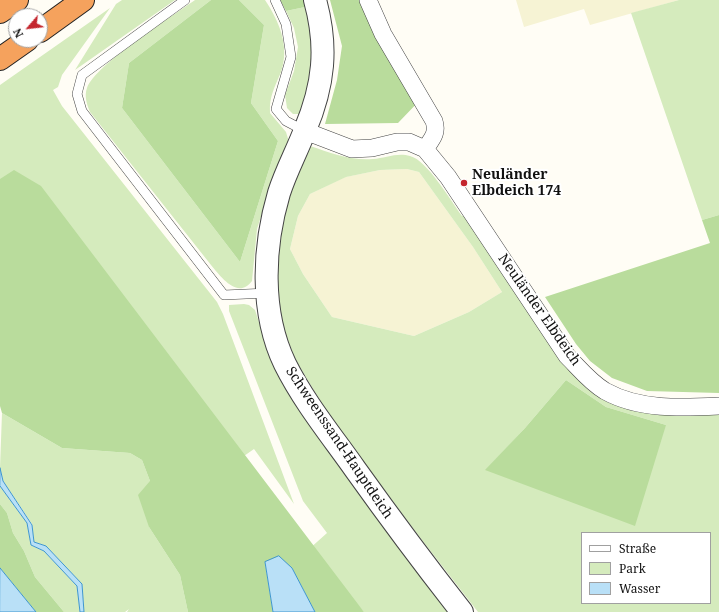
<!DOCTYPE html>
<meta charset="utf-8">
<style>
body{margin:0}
#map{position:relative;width:719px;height:612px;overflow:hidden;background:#fffdf5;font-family:"Noto Serif",serif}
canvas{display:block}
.legend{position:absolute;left:581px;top:532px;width:130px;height:72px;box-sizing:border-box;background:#fff;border:1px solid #a0a0a0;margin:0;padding:5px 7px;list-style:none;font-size:12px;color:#111}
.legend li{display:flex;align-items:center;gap:8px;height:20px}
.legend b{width:20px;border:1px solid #a0a0a0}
.north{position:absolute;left:8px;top:8px;width:40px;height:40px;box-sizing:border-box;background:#fff;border:1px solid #a0a0a0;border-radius:50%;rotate:242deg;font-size:11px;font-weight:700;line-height:16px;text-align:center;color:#111}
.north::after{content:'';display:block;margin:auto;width:14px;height:18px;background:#c4262e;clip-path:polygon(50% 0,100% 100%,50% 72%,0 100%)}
</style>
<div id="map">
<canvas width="719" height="612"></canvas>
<ul class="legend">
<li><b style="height:5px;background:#fff"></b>Straße</li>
<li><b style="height:11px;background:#d5ebbd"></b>Park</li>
<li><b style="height:11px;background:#b9e0f7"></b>Wasser</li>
</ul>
<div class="north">N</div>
</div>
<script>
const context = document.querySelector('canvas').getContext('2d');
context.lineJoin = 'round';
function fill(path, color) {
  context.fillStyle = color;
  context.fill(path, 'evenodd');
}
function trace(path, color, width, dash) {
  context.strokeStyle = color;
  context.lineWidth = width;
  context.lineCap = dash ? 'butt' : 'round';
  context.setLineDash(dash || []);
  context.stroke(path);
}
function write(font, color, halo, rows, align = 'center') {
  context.font = font + ' "Noto Serif",serif';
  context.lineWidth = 4;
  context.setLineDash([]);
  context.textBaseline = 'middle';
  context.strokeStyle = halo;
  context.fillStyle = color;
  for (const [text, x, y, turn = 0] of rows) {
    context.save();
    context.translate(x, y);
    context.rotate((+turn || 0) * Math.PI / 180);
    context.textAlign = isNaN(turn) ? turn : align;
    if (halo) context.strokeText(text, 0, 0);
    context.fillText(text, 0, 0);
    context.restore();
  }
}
fill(new Path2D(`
 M 516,0 L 679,0 L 590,25 L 584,9 L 524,27 Z
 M 407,169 L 419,172 L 473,247 L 502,292 L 469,312 L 414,336 L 332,317 L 303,274 L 290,249 L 298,216 L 310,194 L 345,177 L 380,170 Z`), '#f6f3d4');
fill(new Path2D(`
 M 122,0 L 175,0 L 75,70 L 116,4 Z
 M 195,0 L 211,0 L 129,63 L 122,108 L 240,262 L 278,141 L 251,103 L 264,25 L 239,0 L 265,0 C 279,21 290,46 281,72 C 275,87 269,96 270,113 L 286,132 L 289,142 L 276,169 L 257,229 L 252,281 C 238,300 221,277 211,265 L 90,112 C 87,105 84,96 87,88 C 96,64 171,17 195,0 Z
 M 679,0 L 719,0 L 719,215 L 702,220 L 631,13 Z
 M 310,6 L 316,54 L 302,114 L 293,114 L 287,108 L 285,95 L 294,71 L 298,47 L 294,28 L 286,11 Z
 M 110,8 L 62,75 L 58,87 L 53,90 L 62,106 L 217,302 L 223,314 L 294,504 L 254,449 L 234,463 L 0,184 L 0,85 Z
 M 310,146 C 331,153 351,161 373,159 C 385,158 398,152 410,156 C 427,160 451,201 462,216 L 466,214 L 595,392 L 719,412 L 719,612 L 478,612 L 418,535 L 332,420 L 295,359 L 282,325 L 277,292 L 277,252 L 290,186 ZM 407,169 L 419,172 L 473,247 L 502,292 L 469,312 L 414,336 L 332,317 L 303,274 L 290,249 L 298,216 L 310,194 L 346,177 L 380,170 ZM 566,380 L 606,407 L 666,425 L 486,470 L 525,428 ZM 582,533 L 710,533 L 710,603 L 582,603 Z
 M 244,304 L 249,305 L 255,310 L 274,368 L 301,413 L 451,612 L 364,612 L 308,550 L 327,533 L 303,501 L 229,311 L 229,305 Z
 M 2,413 L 62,448 L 130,453 L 142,460 L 150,481 L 149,527 L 180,575 L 188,612 L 127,612 L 129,609 L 125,612 L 84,612 L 82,584 L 46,546 L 34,542 L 32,524 L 3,481 L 0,468 Z
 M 0,486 L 27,523 L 31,545 L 44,551 L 77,586 L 80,612 L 64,612 L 35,577 L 24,551 L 13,533 L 7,513 L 0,504 Z`), '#d5ebbd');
fill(new Path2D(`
 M 211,0 L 239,0 L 264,25 L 251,103 L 278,141 L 240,262 L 122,108 L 129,63 Z
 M 280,0 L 308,0 L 310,6 L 286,11 Z
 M 330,0 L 372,0 L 422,98 L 398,123 L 325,124 L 337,80 L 342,46 Z
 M 14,170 L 41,186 L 364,612 L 315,612 L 292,568 L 265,562 L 273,612 L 188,612 L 180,575 L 149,527 L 138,495 L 150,481 L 142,460 L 130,453 L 62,448 L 2,413 L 0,406 L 0,179 Z
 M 719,215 L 719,393 L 647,391 L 612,378 L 590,361 L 576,344 L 545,297 L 710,243 L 702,220 Z
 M 566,380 L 606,407 L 666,425 L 635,526 L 485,470 L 525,428 Z
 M 0,504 L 7,513 L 13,533 L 24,551 L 35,577 L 64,612 L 36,612 L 0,568 Z`), '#b9dc9c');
const water = new Path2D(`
 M 0,468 L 3,481 L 32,525 L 34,542 L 46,546 L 82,584 L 84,612 L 80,612 L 77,586 L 44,551 L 31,545 L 27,523 L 0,486 Z
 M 279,556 L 292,568 L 315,612 L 273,612 L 265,562 Z
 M 0,568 L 36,612 L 0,612 Z`);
fill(water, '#b9e0f7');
trace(water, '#3f96cf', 1);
const service = new Path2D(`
 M 185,0 L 82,75 L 77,94 L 82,111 L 224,295 L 268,293
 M 275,0 L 286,24 L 291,57 L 276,109 L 286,121 L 305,131`);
const minor = new Path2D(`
 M 368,0 L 383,34 L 434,121 C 438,133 432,139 425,149
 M 305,131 L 352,149 L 372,148 L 397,142 L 409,142 L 425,149 L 448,177 L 567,356 C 579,368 590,382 605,391 C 639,410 681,408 719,406`);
const tertiary = new Path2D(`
 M 315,0 C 328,47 324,85 305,130 C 297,151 286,171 279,193 C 263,247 260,312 285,364 C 304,402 331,435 355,469 C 390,518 425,565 462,612`);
const motorway = new Path2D(`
 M 0,12 L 17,0
 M 40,31 L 83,0
 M 0,59 L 27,40`);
trace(service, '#444', 10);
trace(minor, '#444', 18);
trace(tertiary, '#444', 24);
trace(motorway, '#222', 24);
trace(service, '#fff', 9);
trace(minor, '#fff', 17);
trace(tertiary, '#fff', 22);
trace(motorway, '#f5a25d', 22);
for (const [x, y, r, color] of [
 [464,183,4,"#c4262e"]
]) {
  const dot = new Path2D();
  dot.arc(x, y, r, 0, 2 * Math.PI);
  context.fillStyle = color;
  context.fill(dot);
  trace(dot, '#fff', 1.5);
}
write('bold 14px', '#111', '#fff', [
 ["Neuländer",472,175],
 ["Elbdeich 174",472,191]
], 'left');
write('14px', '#111', '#fff', [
 ["Neuländer Elbdeich",539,310,55],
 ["Schweenssand-Hauptdeich",339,443,56]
]);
</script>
